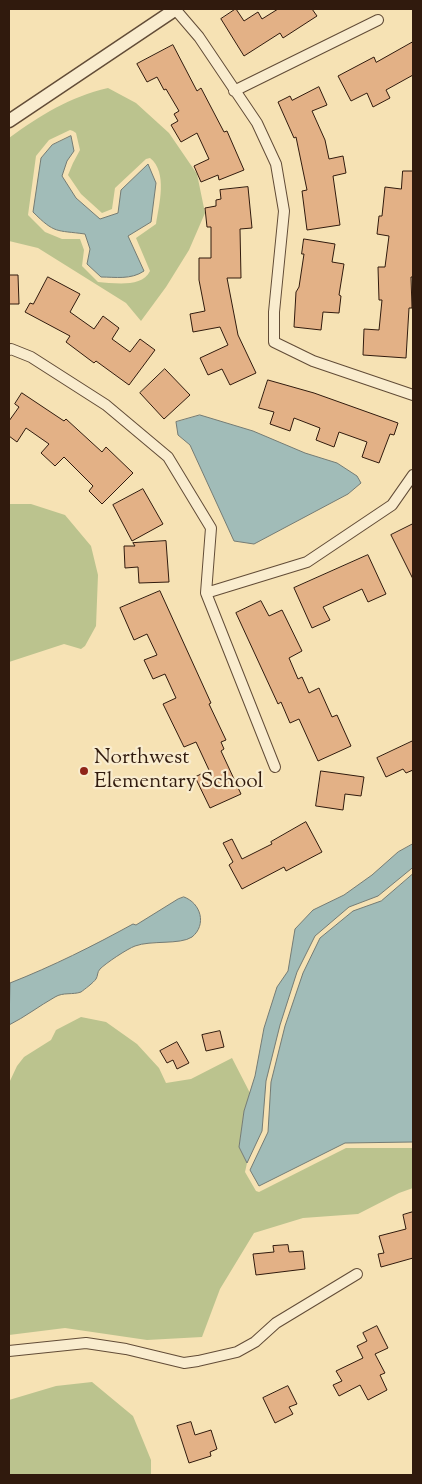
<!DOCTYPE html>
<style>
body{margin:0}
#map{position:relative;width:422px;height:1484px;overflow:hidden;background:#f6e2b4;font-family:"Sorts Mill Goudy",serif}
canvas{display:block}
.frame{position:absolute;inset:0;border:10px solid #301a0d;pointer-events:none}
</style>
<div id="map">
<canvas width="422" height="1484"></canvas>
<div class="frame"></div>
</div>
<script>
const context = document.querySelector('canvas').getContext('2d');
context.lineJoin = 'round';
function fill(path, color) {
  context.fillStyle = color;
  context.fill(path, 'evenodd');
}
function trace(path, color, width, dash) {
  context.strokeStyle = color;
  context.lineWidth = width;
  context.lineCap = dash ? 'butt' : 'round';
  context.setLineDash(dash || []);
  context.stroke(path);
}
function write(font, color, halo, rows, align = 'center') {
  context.font = font + ' "Sorts Mill Goudy",serif';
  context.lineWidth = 4.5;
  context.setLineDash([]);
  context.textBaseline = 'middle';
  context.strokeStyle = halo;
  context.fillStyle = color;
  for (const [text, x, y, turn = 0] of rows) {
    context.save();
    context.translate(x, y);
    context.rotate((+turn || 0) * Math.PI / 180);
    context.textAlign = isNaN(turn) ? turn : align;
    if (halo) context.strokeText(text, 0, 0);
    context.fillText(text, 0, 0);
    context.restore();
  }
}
fill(new Path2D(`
 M 108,88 L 136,103 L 169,133 L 197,174 L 205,213 L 189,250 L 166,287 L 141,321 L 126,303 L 38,248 L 9,241 L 9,138 C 41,115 69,97 108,88 ZM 70,130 L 73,131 L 76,133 L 80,150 L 73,163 L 68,175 L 81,194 L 102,213 L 112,209 L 115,188 L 146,159 L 150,158 C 168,172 159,205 156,224 L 136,238 L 150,271 C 142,288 114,283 98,282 L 82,266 L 84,250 L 80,239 L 62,239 L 45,232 L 28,215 L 36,156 L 49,140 Z
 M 9,504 L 31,504 L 65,515 L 91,546 L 98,575 L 96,626 L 85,646 L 81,649 L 64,644 L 9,662 Z
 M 81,1017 L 106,1022 L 137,1044 L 159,1068 L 166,1083 L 191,1079 L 232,1058 L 250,1093 L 244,1111 L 239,1147 L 247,1163 L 245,1172 L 256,1191 L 259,1192 L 346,1148 L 413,1148 L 413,1188 L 399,1193 L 358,1214 L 303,1218 L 254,1233 L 220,1289 L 202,1337 L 147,1340 L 65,1328 L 9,1335 L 9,1083 L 17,1066 L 24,1057 L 51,1040 L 56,1030 Z
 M 92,1382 L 133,1416 L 151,1460 L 151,1475 L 9,1475 L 9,1400 L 56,1386 Z`), '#bbc38e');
const water = new Path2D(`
 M 71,136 L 74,151 L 67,161 L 62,176 L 76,198 L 100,219 L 118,213 L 121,190 L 148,164 L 156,183 L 151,222 L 128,236 L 144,271 C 131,280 115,277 101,277 L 87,264 L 90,249 L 85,234 C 56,230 55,234 33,212 L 41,158 L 52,145 Z
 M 200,415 L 253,431 L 305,453 L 337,463 L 357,476 L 361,483 L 348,494 L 254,544 L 234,541 L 190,445 L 178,435 L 176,422 Z
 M 413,844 L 413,867 L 411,869 L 378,896 L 349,907 L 315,936 L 297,972 L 280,1025 L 266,1081 L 262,1131 L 247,1163 L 239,1147 L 244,1111 L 255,1076 L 264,1028 L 277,987 L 288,971 L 295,929 L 313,910 L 344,895 L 372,875 L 398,852 Z
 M 413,874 L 413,1142 L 345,1143 L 259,1186 L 250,1170 L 268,1132 L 271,1082 L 285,1026 L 303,973 L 320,938 L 353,911 L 381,901 Z
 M 184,897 C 201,903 207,925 192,937 C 180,945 151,940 135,946 C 127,949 106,963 100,969 C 97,972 98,976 96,979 C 93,983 85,989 81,992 C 73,995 63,992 55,997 C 39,1006 25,1017 9,1025 L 10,983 C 53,966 93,946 133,924 L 136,925 L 178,899 Z`);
fill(water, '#a1bcb8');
trace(water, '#747b74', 1);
const building = new Path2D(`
 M 236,9 L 244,21 L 258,12 L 262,19 L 278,9 L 312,9 L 317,16 L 283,38 L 280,33 L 244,56 L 221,19 Z
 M 413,42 L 413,75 L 386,90 L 390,98 L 373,107 L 367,93 L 351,101 L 338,76 L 374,57 L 376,62 Z
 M 173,45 L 197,91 L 201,88 L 224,132 L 227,131 L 244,170 L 219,180 L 218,175 L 201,182 L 194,166 L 209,159 L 197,133 L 181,142 L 171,125 L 178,121 L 174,114 L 179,111 L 166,89 L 164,90 L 157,77 L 147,82 L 137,64 Z
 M 319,87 L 327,105 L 312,111 L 325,140 L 329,159 L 343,156 L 346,173 L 333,176 L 340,225 L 307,230 L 302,191 L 307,190 L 296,137 L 294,138 L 278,102 L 290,96 L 292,100 Z
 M 403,171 L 413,171 L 413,277 L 411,277 L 412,308 L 409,308 L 406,358 L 363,355 L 364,329 L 379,330 L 382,300 L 379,300 L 378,267 L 385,267 L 389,236 L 377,234 L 379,216 L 382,216 L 385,187 L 401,189 Z
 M 248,187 L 252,228 L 240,229 L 241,278 L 227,278 L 238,335 L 256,373 L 230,385 L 222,369 L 208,375 L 200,358 L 228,345 L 220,327 L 193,332 L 190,314 L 205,311 L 199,280 L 199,258 L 211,258 L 211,227 L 207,227 L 205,208 L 216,206 L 216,200 L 221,199 L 220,190 Z
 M 304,239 L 335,244 L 332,262 L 344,264 L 339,295 L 341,296 L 339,313 L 323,312 L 321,330 L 294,327 L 296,292 L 299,287 L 304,254 L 302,254 Z
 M 9,275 L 18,275 L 19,304 L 9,304 Z
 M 48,277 L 80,294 L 70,312 L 94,329 L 103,316 L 119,328 L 112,339 L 130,352 L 140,339 L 155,350 L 129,385 L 96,361 L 94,363 L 66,342 L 70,336 L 25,312 L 30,303 L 33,304 Z
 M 165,369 L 190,395 L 164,419 L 140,393 Z
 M 268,380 L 314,393 L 398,423 L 394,435 L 390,434 L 379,463 L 362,457 L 367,442 L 339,432 L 334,447 L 316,440 L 320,428 L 294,418 L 290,431 L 270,424 L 274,412 L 259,408 Z
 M 22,393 L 64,421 L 66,419 L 102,452 L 106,447 L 133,473 L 102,504 L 89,491 L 93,486 L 64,457 L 55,466 L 41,453 L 49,444 L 26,428 L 17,442 L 9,436 L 9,421 L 19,407 L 15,404 Z
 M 143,489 L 163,524 L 132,541 L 113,505 Z
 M 413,524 L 413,579 L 391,535 Z
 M 166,541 L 169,582 L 139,583 L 138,567 L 125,568 L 124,546 L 135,546 L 133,543 Z
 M 368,555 L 386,594 L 368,602 L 362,589 L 323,607 L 330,620 L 312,628 L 294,588 Z
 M 160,591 L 211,703 L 209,704 L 226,740 L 221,742 L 224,749 L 221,751 L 241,794 L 210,808 L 195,777 L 209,770 L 196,742 L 184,747 L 163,704 L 176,698 L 165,674 L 153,679 L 144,660 L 157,655 L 147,634 L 134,640 L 120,608 Z
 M 261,601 L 269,616 L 282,610 L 302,651 L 289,658 L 298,679 L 302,677 L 309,693 L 319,688 L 332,717 L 337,715 L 351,746 L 318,761 L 299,719 L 290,723 L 281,702 L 278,704 L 236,613 Z
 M 413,741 L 413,770 L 406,773 L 403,769 L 386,777 L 377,758 Z
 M 321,771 L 364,777 L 361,796 L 345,794 L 343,810 L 316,806 Z
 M 306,822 L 322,852 L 286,871 L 284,867 L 242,889 L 229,865 L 233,862 L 223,843 L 232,839 L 242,859 L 272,844 L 271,842 Z
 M 220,1031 L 224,1047 L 206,1051 L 202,1035 Z
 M 177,1042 L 189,1063 L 177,1069 L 173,1060 L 167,1063 L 160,1051 Z
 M 413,1212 L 413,1258 L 381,1267 L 378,1254 L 384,1253 L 379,1236 L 406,1229 L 403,1215 Z
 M 288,1245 L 289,1252 L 303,1251 L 305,1269 L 256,1275 L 253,1254 L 274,1252 L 273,1246 Z
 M 377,1326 L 388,1348 L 375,1354 L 385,1373 L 380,1375 L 387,1390 L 368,1400 L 360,1385 L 339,1396 L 333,1385 L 342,1381 L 336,1371 L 363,1358 L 357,1346 L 367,1341 L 363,1333 Z
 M 288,1386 L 297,1404 L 289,1407 L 293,1414 L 275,1423 L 263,1398 Z
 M 191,1422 L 195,1435 L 211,1430 L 217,1449 L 210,1452 L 211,1456 L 189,1463 L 177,1426 Z`);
fill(building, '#e3b186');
trace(building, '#301a0d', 1);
const minor = new Path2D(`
 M 175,9 L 199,37 L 257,123 L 276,164 L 284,211 L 274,312 L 274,342 L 313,361 L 413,395
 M 234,91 L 378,20
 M 9,350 L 11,349 L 31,357 L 106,405 L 168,457 L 211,528 L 206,593 L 275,767
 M 206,593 L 307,562 L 392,505 L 413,475
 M 9,1351 L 86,1343 L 126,1349 L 184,1363 L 198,1361 L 237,1352 L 255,1342 L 276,1323 L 357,1274`);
const tertiary = new Path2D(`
 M 9,121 L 176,9`);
trace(minor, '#624c37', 12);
trace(tertiary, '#624c37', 15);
trace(minor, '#f9ecce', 10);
trace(tertiary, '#f9ecce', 12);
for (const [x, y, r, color] of [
 [84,771,5,"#8f2418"]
]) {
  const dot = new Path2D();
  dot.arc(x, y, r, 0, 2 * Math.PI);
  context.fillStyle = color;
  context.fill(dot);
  trace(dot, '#f9ecce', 2);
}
write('21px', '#301a0d', '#f9ecce', [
 ["Northwest",94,759],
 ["Elementary School",94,783]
], 'left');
</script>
